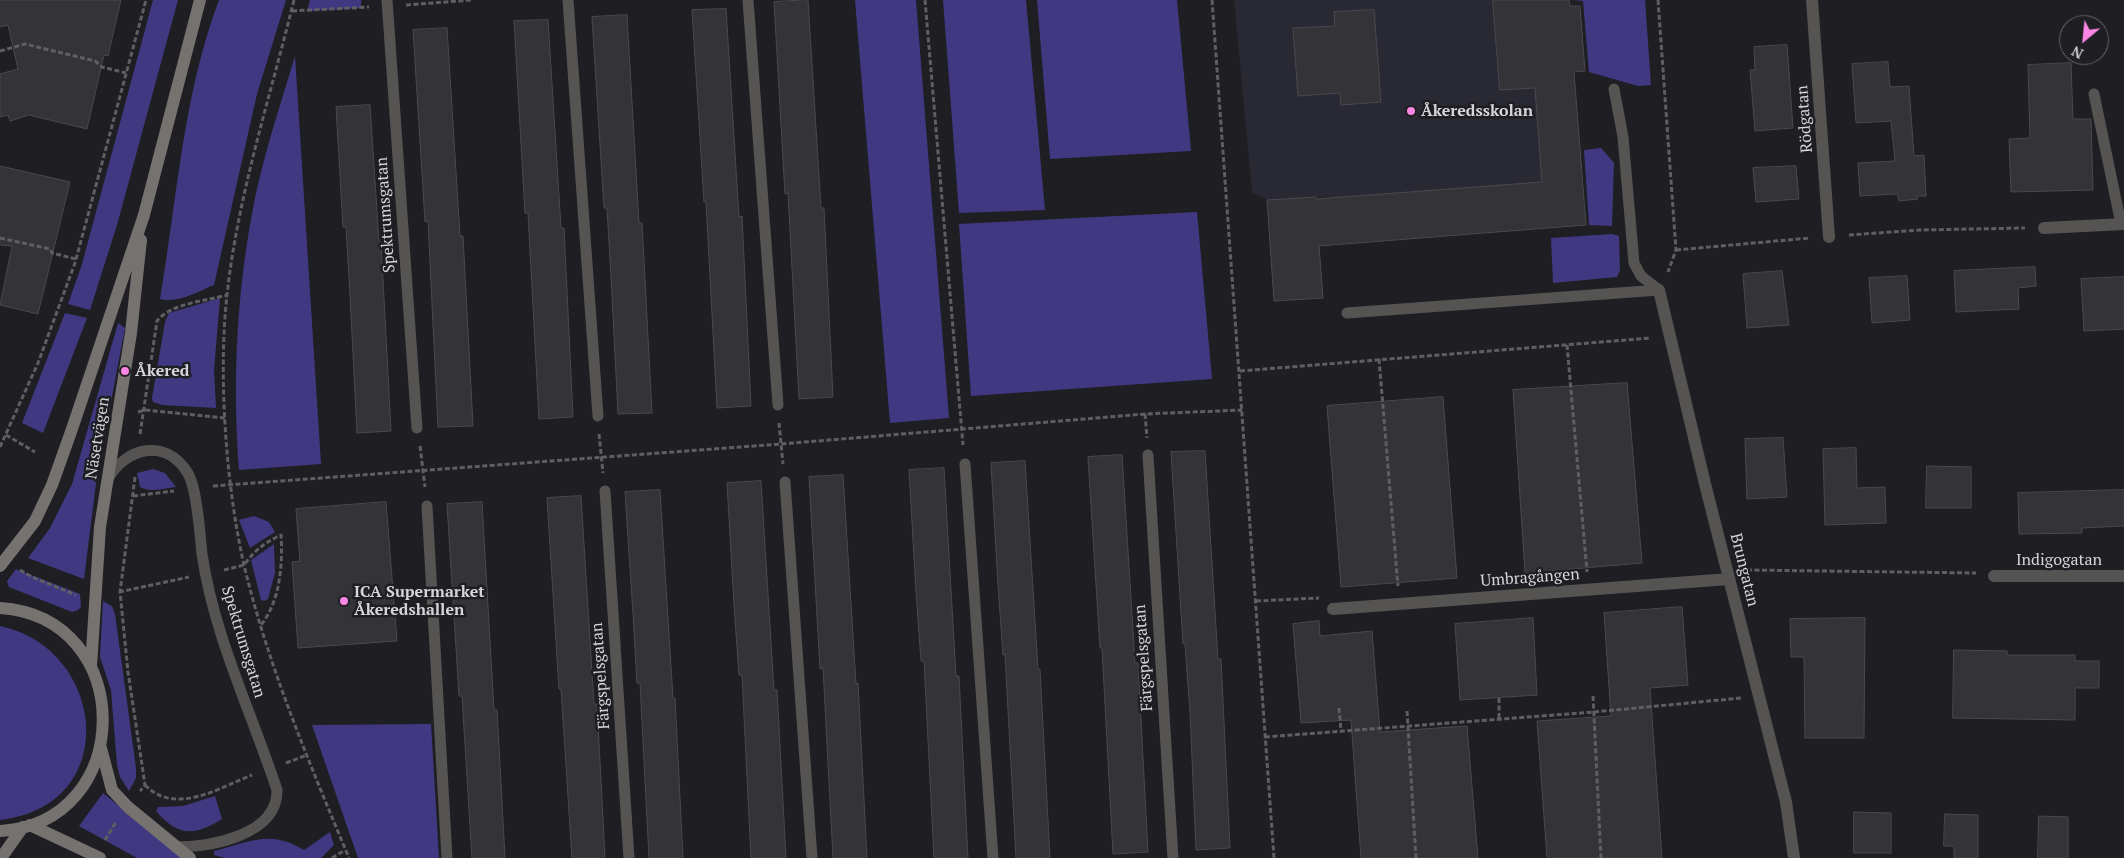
<!DOCTYPE html>
<meta charset="utf-8">
<style>
body{margin:0}
#map{position:relative;width:2124px;height:858px;overflow:hidden;background:#1e1e23;font-family:"PT Serif",serif}
canvas{display:block}
.north{position:absolute;left:2059px;top:15px;width:50px;height:50px;box-sizing:border-box;background:#1e1e23;border:1px solid #67686c;border-radius:50%;rotate:208deg;font-size:14px;font-weight:700;line-height:20px;text-align:center;color:#d5d6d9}
.north::after{content:'';display:block;margin:auto;width:18px;height:22px;background:#fc86e3;clip-path:polygon(50% 0,100% 100%,50% 72%,0 100%)}
</style>
<div id="map">
<canvas width="2124" height="858"></canvas>
<div class="north">N</div>
</div>
<script>
const context = document.querySelector('canvas').getContext('2d');
context.lineJoin = 'round';
function fill(path, color) {
  context.fillStyle = color;
  context.fill(path, 'evenodd');
}
function trace(path, color, width, dash) {
  context.strokeStyle = color;
  context.lineWidth = width;
  context.lineCap = dash ? 'butt' : 'round';
  context.setLineDash(dash || []);
  context.stroke(path);
}
function write(font, color, halo, rows, align = 'center') {
  context.font = font + ' "PT Serif",serif';
  context.lineWidth = 5;
  context.setLineDash([]);
  context.textBaseline = 'middle';
  context.strokeStyle = halo;
  context.fillStyle = color;
  for (const [text, x, y, turn = 0] of rows) {
    context.save();
    context.translate(x, y);
    context.rotate((+turn || 0) * Math.PI / 180);
    context.textAlign = isNaN(turn) ? turn : align;
    if (halo) context.strokeText(text, 0, 0);
    context.fillText(text, 0, 0);
    context.restore();
  }
}
fill(new Path2D(`
 M 1234,0 L 1569,0 L 1570,6 L 1580,6 L 1585,71 L 1574,72 L 1586,225 L 1352,243 L 1348,197 L 1316,197 L 1323,298 L 1274,301 L 1267,200 L 1252,192 Z`), '#282932');
fill(new Path2D(`
 M 153,0 L 178,0 L 117,225 L 90,310 L 68,304 L 82,264 Z
 M 219,0 L 286,0 L 257,94 L 214,285 C 200,291 176,304 160,299 C 177,199 183,95 219,0 Z
 M 310,0 L 361,0 L 361,8 L 311,11 L 307,11 Z
 M 855,0 L 916,0 L 949,418 L 890,423 Z
 M 943,0 L 1026,0 L 1045,210 L 959,213 Z
 M 1037,0 L 1177,0 L 1191,151 L 1050,159 Z
 M 1572,0 L 1645,0 L 1651,85 L 1638,86 L 1589,72 L 1583,1 Z
 M 295,56 L 321,464 L 239,470 C 232,379 237,287 255,198 C 265,150 281,103 295,56 Z
 M 1601,148 L 1614,163 L 1612,226 L 1589,225 L 1584,150 Z
 M 1197,212 L 1212,379 L 971,396 L 959,224 Z
 M 1612,234 L 1619,236 L 1620,270 L 1617,277 L 1553,283 L 1551,238 Z
 M 220,298 L 214,370 L 216,408 L 162,405 L 153,402 L 152,398 L 165,322 L 169,313 Z
 M 65,313 L 87,318 L 43,433 L 22,423 Z
 M 118,323 L 125,328 L 97,475 L 84,579 L 28,558 L 50,528 L 72,484 Z
 M 153,469 L 165,473 L 176,487 C 165,488 150,493 140,487 L 137,473 Z
 M 254,516 L 269,522 L 275,532 L 250,548 L 239,520 Z
 M 274,544 L 275,573 L 268,599 L 264,601 L 261,600 L 251,560 Z
 M 16,569 L 80,594 L 81,607 L 78,610 L 72,612 L 9,587 L 7,581 Z
 M 103,601 L 112,606 L 115,614 L 136,768 L 136,778 L 129,791 L 120,777 L 117,765 L 111,690 L 100,657 Z
 M 0,626 C 106,648 124,806 0,820 Z
 M 431,724 L 439,858 L 358,858 L 312,725 Z
 M 103,793 L 183,858 L 137,858 L 79,826 Z
 M 215,796 L 222,819 C 195,836 178,837 156,811 L 158,807 L 183,806 Z
 M 330,832 L 334,845 L 321,858 L 225,858 L 214,855 L 214,851 C 250,842 270,829 304,850 Z`), '#403982');
const building = new Path2D(`
 M 0,0 L 121,0 L 108,56 L 104,55 L 87,129 L 29,115 L 10,121 L 8,115 L 0,117 L 0,74 L 18,69 L 8,25 L 0,27 Z
 M 808,0 L 821,208 L 824,208 L 833,397 L 799,399 L 788,193 L 785,194 L 774,2 Z
 M 1493,0 L 1569,0 L 1570,6 L 1580,6 L 1585,71 L 1574,72 L 1586,225 L 1319,246 L 1323,298 L 1274,301 L 1267,200 L 1316,197 L 1316,199 L 1542,182 L 1535,88 L 1500,90 Z
 M 726,9 L 739,217 L 742,216 L 751,406 L 717,408 L 706,202 L 704,202 L 692,10 Z
 M 1374,10 L 1381,102 L 1341,105 L 1340,93 L 1298,96 L 1293,28 L 1335,26 L 1334,12 Z
 M 627,15 L 639,223 L 642,223 L 652,413 L 618,414 L 611,276 L 607,208 L 604,208 L 592,17 Z
 M 548,20 L 561,228 L 564,228 L 573,417 L 539,419 L 528,213 L 525,213 L 514,21 Z
 M 447,28 L 460,236 L 463,236 L 473,426 L 438,427 L 428,221 L 425,222 L 413,30 Z
 M 1787,45 L 1793,128 L 1755,131 L 1750,70 L 1755,70 L 1754,47 Z
 M 1888,62 L 1890,87 L 1909,86 L 1914,156 L 1924,155 L 1926,196 L 1917,196 L 1918,199 L 1899,201 L 1897,194 L 1860,196 L 1858,163 L 1895,161 L 1891,121 L 1856,123 L 1852,64 Z
 M 2071,63 L 2073,119 L 2091,119 L 2093,190 L 2011,192 L 2009,139 L 2030,138 L 2028,65 Z
 M 370,105 L 379,242 L 381,242 L 391,431 L 357,433 L 350,295 L 346,227 L 343,227 L 336,107 Z
 M 0,166 L 70,182 L 38,314 L 0,305 L 12,246 L 0,245 Z
 M 1796,166 L 1799,199 L 1756,202 L 1753,168 Z
 M 2035,267 L 2036,286 L 2018,288 L 2019,309 L 1956,312 L 1954,271 Z
 M 1782,271 L 1789,325 L 1747,328 L 1743,274 Z
 M 1907,276 L 1910,320 L 1872,323 L 1869,278 Z
 M 2124,277 L 2124,329 L 2084,331 L 2081,279 Z
 M 1627,383 L 1642,563 L 1525,573 L 1513,390 Z
 M 1443,397 L 1457,578 L 1341,587 L 1327,406 Z
 M 1783,438 L 1787,497 L 1747,499 L 1745,439 Z
 M 1856,448 L 1857,488 L 1885,487 L 1886,523 L 1825,525 L 1823,449 Z
 M 1205,451 L 1218,659 L 1221,659 L 1230,848 L 1196,850 L 1190,712 L 1185,644 L 1183,644 L 1171,452 Z
 M 1122,455 L 1135,663 L 1138,663 L 1148,852 L 1113,854 L 1102,648 L 1100,648 L 1088,457 Z
 M 1025,461 L 1038,669 L 1040,669 L 1050,858 L 1016,858 L 1005,654 L 1003,655 L 998,585 L 991,463 Z
 M 1927,466 L 1971,467 L 1971,508 L 1926,508 Z
 M 944,468 L 956,676 L 959,676 L 968,858 L 934,858 L 924,661 L 921,661 L 916,592 L 909,470 Z
 M 843,475 L 856,684 L 858,683 L 867,858 L 833,858 L 823,668 L 820,669 L 809,477 Z
 M 761,481 L 774,690 L 777,690 L 786,858 L 751,858 L 742,675 L 739,675 L 734,605 L 727,483 Z
 M 660,490 L 673,698 L 675,698 L 683,858 L 649,858 L 640,683 L 637,683 L 633,614 L 625,492 Z
 M 2124,490 L 2124,526 L 2082,528 L 2082,533 L 2019,534 L 2018,493 Z
 M 581,496 L 594,704 L 597,704 L 605,858 L 572,858 L 561,689 L 559,689 L 547,498 Z
 M 386,502 L 397,641 L 298,648 L 292,562 L 300,561 L 296,509 Z
 M 482,502 L 494,710 L 497,710 L 505,858 L 472,858 L 462,696 L 459,696 L 447,504 Z
 M 1682,607 L 1688,685 L 1650,688 L 1662,858 L 1547,858 L 1537,721 L 1611,716 L 1604,613 Z
 M 1533,618 L 1537,695 L 1460,700 L 1455,624 Z
 M 1865,618 L 1864,738 L 1805,738 L 1804,657 L 1791,657 L 1790,619 Z
 M 1319,621 L 1320,636 L 1372,631 L 1380,732 L 1467,726 L 1478,858 L 1361,858 L 1351,720 L 1301,723 L 1293,624 Z
 M 1954,650 L 2007,651 L 2007,655 L 2075,655 L 2075,661 L 2099,661 L 2099,688 L 2075,688 L 2075,720 L 1953,718 Z
 M 1854,812 L 1891,813 L 1891,853 L 1854,853 Z
 M 1945,814 L 1978,815 L 1978,858 L 1954,858 L 1954,846 L 1944,846 Z
 M 2039,816 L 2068,817 L 2068,858 L 2038,858 Z`);
fill(building, '#343338');
trace(building, '#4b494f', 1);
trace(new Path2D(`
 M 294,0 C 270,98 238,194 227,295 C 218,375 226,486 244,565 C 268,666 309,762 349,858
 M 925,0 L 963,445
 M 1212,0 L 1274,858
 M 1658,0 L 1676,250 L 1668,272
 M 406,5 L 472,0
 M 292,11 L 369,7
 M 0,51 L 25,44 L 95,61 L 102,67 L 126,73
 M 1849,235 L 1920,230 L 2025,228
 M 0,238 L 50,249 L 52,253 L 76,259
 M 1676,250 L 1810,238
 M 1567,345 L 1587,572
 M 1379,359 L 1398,586
 M 1240,371 L 1651,338
 M 138,412 L 145,410 L 226,418
 M 1145,414 L 1147,438
 M 779,423 L 783,464
 M 140,434 L 157,321 C 171,303 206,301 227,295
 M 599,434 L 603,473
 M 6,435 L 35,452
 M 420,446 L 425,487
 M 0,447 L 38,363 L 75,263 L 146,0
 M 135,477 L 120,592 L 128,672 L 145,785 L 140,791
 M 213,486 L 781,444 L 1145,414 L 1242,410
 M 133,496 L 174,491
 M 20,570 L 32,577 L 76,595
 M 224,570 L 244,565 C 255,550 264,543 281,535 C 283,565 280,601 261,625
 M 1747,570 L 1976,573
 M 119,592 L 189,577
 M 1256,601 L 1319,598
 M 1593,696 L 1601,858
 M 1339,708 L 1341,730
 M 1407,711 L 1416,858
 M 1499,718 L 1499,696
 M 1265,737 L 1594,712 L 1741,698
 M 286,763 L 307,755
 M 145,785 C 175,816 219,788 252,775
 M 105,840 L 116,822
 M 332,858 L 345,850`), '#5f5f63', 3, [5, 2.5]);
trace(new Path2D(`
 M 387,0 L 417,428
 M 568,0 L 598,416
 M 748,0 L 778,405
 M 1614,89 L 1623,137 L 1634,263 L 1641,276 L 1659,290
 M 2094,94 L 2121,224
 M 1347,313 L 1659,290
 M 1148,455 L 1173,858
 M 965,464 L 993,858
 M 108,479 C 126,447 165,438 187,472 C 197,486 200,535 202,554 C 214,636 251,711 277,790 C 278,835 211,847 175,847
 M 785,482 L 812,858
 M 605,491 L 629,858
 M 427,506 L 447,858`), '#565452', 11);
trace(new Path2D(`
 M 1812,0 L 1829,237
 M 2044,228 L 2124,224
 M 1659,290 L 1705,484 L 1786,802 L 1794,858
 M 1994,576 L 2124,576
 M 1333,609 L 1729,579`), '#565452', 12);
trace(new Path2D(`
 M 0,566 L 35,521 L 52,485 L 72,429 L 144,215 L 200,0
 M 0,608 C 138,617 136,824 0,831
 M 91,666 L 100,527 L 131,333 L 141,240
 M 101,748 L 112,790 L 128,807 L 190,858
 M 30,825 L 100,858
 M 1,858 L 23,827`), '#76726f', 12);
for (const [x, y, r, color] of [
 [1411,111,5,"#fc86e3"],
 [125,371,5,"#fc86e3"],
 [344,601,5,"#fc86e3"]
]) {
  const dot = new Path2D();
  dot.arc(x, y, r, 0, 2 * Math.PI);
  context.fillStyle = color;
  context.fill(dot);
  trace(dot, '#1e1e23', 2);
}
write('bold 16px', '#d5d6d9', '#1e1e23', [
 ["Åkeredsskolan",1421,111],
 ["Åkered",135,371],
 ["ICA Supermarket",354,592],
 ["Åkeredshallen",354,610]
], 'left');
write('16px', '#d5d6d9', '#1e1e23', [
 ["Rödgatan",1805,119,-94],
 ["Spektrumsgatan",386,215,-94],
 ["Näsetvägen",98,438,-81],
 ["Indigogatan",2059,560],
 ["Brungatan",1744,570,76],
 ["Umbragången",1530,578,-4],
 ["Spektrumsgatan",243,642,73],
 ["Färgspelsgatan",1144,658,-94],
 ["Färgspelsgatan",601,676,-94]
]);
</script>
